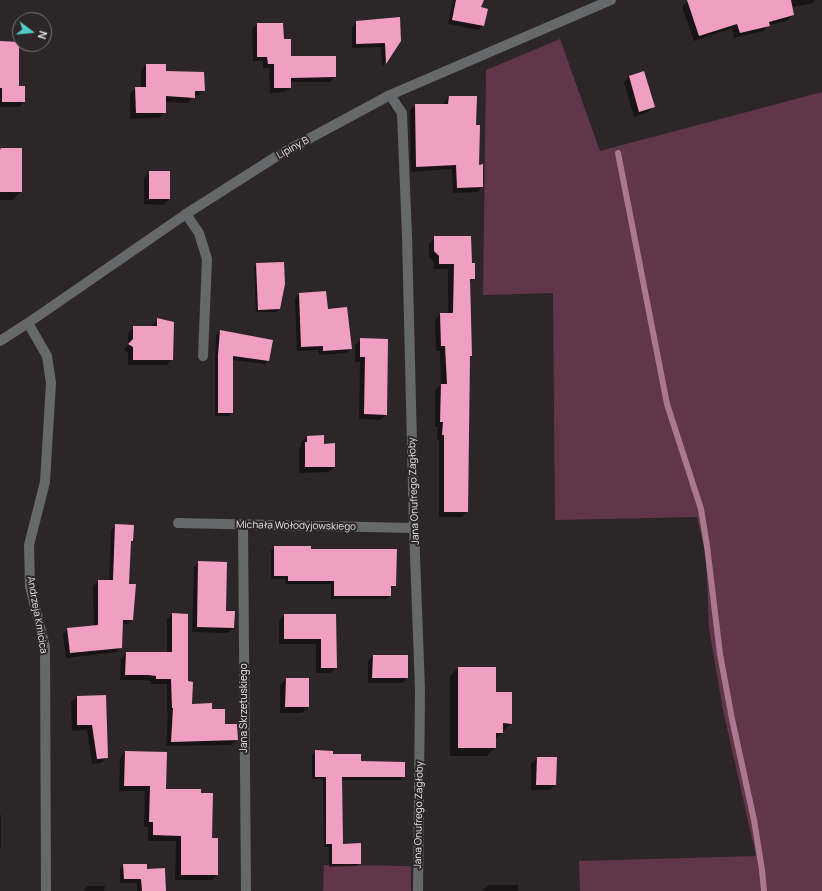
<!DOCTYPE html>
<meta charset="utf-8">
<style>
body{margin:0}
#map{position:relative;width:822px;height:891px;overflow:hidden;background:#2d2629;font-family:Manrope,sans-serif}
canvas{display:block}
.north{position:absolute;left:12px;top:12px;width:40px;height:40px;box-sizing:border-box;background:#2d2629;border:1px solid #797275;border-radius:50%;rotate:106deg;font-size:11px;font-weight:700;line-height:16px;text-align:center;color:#eae5e7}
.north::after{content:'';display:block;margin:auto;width:14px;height:18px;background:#53cdcb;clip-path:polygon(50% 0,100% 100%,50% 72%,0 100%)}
</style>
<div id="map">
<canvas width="822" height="891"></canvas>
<div class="north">N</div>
</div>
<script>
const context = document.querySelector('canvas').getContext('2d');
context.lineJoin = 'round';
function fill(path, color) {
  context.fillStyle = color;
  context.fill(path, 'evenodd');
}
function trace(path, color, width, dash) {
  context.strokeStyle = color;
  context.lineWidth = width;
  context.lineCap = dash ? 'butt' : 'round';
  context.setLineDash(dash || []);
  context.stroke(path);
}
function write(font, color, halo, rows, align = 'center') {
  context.font = font + ' Manrope,sans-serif';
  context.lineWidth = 4;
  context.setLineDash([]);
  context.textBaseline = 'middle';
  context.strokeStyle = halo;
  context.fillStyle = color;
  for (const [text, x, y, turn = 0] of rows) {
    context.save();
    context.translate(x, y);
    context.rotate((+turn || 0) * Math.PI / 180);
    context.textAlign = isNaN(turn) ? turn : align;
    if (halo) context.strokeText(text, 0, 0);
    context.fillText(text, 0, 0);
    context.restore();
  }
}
fill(new Path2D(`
 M 560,39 L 600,151 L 822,92 L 822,891 L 580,891 L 579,861 L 756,856 L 723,710 L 709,628 L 706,556 L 697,517 L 555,520 L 553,293 L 483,295 L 486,70 Z
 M 324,865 L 411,866 L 411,891 L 323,891 Z`), '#61364a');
fill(new Path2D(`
 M 453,0 L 483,0 L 479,8 L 483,25 L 479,30 L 448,24 Z
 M 693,0 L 815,0 L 811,4 L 791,7 L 793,15 L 787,21 L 769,25 L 763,31 L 734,38 L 732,28 L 694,41 L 682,7 L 688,2 Z
 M 357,22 L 400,41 L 382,67 L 381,47 L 352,48 L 352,27 Z
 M 257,24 L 283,40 L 290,57 L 335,57 L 335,77 L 330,82 L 290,82 L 290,88 L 285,92 L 270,93 L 269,68 L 263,68 L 263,61 L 253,61 L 252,29 Z
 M 0,42 L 24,102 L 19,107 L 0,107 Z
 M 146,65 L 204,91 L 198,96 L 194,96 L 188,103 L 165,102 L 165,112 L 159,118 L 130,119 L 130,93 L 136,88 L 141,88 L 141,70 Z
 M 629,76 L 653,107 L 648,112 L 634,117 L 624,82 Z
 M 449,97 L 478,166 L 482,187 L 477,192 L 453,193 L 452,169 L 411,172 L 410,110 L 415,105 L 444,105 L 444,102 Z
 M 0,149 L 21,149 L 21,192 L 12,200 L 0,200 Z
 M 150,172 L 169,199 L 163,205 L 144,204 L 144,178 Z
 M 435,237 L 471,264 L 474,278 L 469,283 L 471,356 L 469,358 L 467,512 L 462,517 L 439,517 L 439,440 L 437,440 L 438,427 L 435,427 L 435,390 L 441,385 L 440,351 L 436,351 L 435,320 L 440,314 L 448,314 L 448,269 L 434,269 L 434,262 L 429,257 L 429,243 Z
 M 257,264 L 279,309 L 276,312 L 256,312 L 254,266 Z
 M 299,294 L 327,310 L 351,349 L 346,353 L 319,355 L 318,350 L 297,351 L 295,299 Z
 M 158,319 L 172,359 L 167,365 L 128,365 L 128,353 L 124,350 L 128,345 L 128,333 L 134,327 L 152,327 L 152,325 Z
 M 220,331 L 272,341 L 269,360 L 265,364 L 232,360 L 232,413 L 229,416 L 215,416 L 215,359 L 216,335 Z
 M 361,339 L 386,414 L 381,420 L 359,419 L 360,362 L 355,362 L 355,345 Z
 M 307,437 L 323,445 L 334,467 L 329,472 L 299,473 L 299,449 L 301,446 L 301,442 Z
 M 116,525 L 133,526 L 132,541 L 129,544 L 128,585 L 132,620 L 127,624 L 122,624 L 121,647 L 116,652 L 66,658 L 63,634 L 68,629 L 94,627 L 93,586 L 98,581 L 109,581 L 111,530 Z
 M 274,547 L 310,550 L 395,585 L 392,589 L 390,589 L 390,596 L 387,599 L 331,599 L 331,584 L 285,584 L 285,579 L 271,579 L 271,551 Z
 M 199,562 L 225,612 L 234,612 L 233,628 L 228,633 L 192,632 L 194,567 Z
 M 173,614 L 191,705 L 211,710 L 237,739 L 231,745 L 166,746 L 168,713 L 167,713 L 167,684 L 151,684 L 151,681 L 142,680 L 120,680 L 121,659 L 126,653 L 167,653 L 167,619 Z
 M 284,615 L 335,615 L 336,668 L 330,673 L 316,673 L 316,644 L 279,644 L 279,621 Z
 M 373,656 L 407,678 L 403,683 L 368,683 L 368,661 Z
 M 458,668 L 495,693 L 511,723 L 495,740 L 495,748 L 487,756 L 450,756 L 450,676 Z
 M 286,679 L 308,679 L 308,707 L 302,713 L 280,713 L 280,685 Z
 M 105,696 L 107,758 L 101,763 L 92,764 L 87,730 L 72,731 L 71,702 L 77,697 Z
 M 316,751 L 360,762 L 404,777 L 401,780 L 341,780 L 342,845 L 360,863 L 357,866 L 329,867 L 329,847 L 324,847 L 323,779 L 312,779 L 312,755 Z
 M 125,752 L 165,790 L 217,874 L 212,880 L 175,880 L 176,841 L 148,841 L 148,827 L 144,827 L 145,791 L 119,791 L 120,758 Z
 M 537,758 L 555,785 L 550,790 L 531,790 L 531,764 Z
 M 0,815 L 1,815 L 1,848 L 0,849 Z
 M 124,865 L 146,870 L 166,869 L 166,891 L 137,891 L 137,883 L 120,883 L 120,869 Z
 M 488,885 L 518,885 L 518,891 L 482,891 Z
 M 87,886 L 105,886 L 104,891 L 83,891 Z`), '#0007');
trace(new Path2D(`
 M 618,153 L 667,404 L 701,509 L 707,546 L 720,654 L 732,719 L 754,820 L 762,870 L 764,891`), '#ac7890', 6);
fill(new Path2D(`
 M 456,0 L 484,0 L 481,7 L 488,9 L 484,26 L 452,20 Z
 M 687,0 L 791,0 L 794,15 L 769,22 L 770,26 L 740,33 L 737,24 L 699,36 Z
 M 400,17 L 401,41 L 386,64 L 385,43 L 356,44 L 356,21 Z
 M 257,23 L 283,23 L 284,39 L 291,39 L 291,56 L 336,56 L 336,77 L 291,78 L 291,88 L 274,88 L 274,64 L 268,64 L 267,57 L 257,57 Z
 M 0,41 L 19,42 L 19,86 L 25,86 L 25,102 L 2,102 L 2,88 L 0,88 Z
 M 146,64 L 166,64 L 166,71 L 204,72 L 205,91 L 195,91 L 195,98 L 166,96 L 166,113 L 136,113 L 135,87 L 146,87 Z
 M 644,71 L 655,107 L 639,112 L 629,76 Z
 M 449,96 L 477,96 L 476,125 L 480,125 L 479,165 L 483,164 L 483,187 L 457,188 L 456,165 L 416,167 L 415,104 L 448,104 Z
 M 0,148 L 1,150 L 1,148 L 22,148 L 22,192 L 0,192 Z
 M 149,171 L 170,171 L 170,199 L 149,199 Z
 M 434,236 L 471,236 L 472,263 L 475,263 L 475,279 L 470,279 L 472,356 L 470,356 L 468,512 L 444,512 L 444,435 L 442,435 L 443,422 L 440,422 L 441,384 L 447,384 L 445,346 L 441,346 L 440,313 L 453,313 L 454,264 L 439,264 L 439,256 L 434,251 Z
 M 284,262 L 285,284 L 280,309 L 258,310 L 256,263 Z
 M 326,291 L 328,309 L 347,307 L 352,349 L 323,351 L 323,346 L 301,347 L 299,293 Z
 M 157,318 L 174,322 L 173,360 L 133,360 L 133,347 L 128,344 L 133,339 L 133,326 L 157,326 Z
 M 220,330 L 273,340 L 269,361 L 233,356 L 233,413 L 218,413 L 218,355 Z
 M 360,338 L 388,339 L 387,415 L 364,414 L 365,357 L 360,357 Z
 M 324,435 L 324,444 L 335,443 L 335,467 L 305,467 L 305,442 L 307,442 L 307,436 Z
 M 115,524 L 134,525 L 133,541 L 131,541 L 129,584 L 136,584 L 133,620 L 123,620 L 122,648 L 70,653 L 67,628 L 98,625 L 98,580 L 113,580 Z
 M 274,546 L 311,546 L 311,549 L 397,549 L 396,586 L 391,586 L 391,596 L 334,596 L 334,581 L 288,581 L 288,576 L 274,576 Z
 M 198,561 L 227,562 L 226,611 L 235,611 L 234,628 L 197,627 Z
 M 172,613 L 188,614 L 188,681 L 193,682 L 192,704 L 212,703 L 212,709 L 225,709 L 225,724 L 237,724 L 238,740 L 171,742 L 173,708 L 172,708 L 171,679 L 156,679 L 156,676 L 148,675 L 125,675 L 126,652 L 172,652 Z
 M 284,614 L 336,614 L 337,668 L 321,668 L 321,639 L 284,639 Z
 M 373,655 L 408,655 L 408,678 L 372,678 Z
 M 458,667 L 496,667 L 496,692 L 512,692 L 512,724 L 503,723 L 503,733 L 496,733 L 496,748 L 458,748 Z
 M 286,678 L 309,678 L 309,707 L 285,707 Z
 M 106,695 L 108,758 L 97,759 L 92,725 L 77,725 L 77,696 Z
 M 315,750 L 333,751 L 333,754 L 361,754 L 361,761 L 405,762 L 405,777 L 342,777 L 343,844 L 361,843 L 361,864 L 332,864 L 332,844 L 326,844 L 326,777 L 315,777 Z
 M 125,751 L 167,752 L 166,789 L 201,789 L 201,793 L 213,793 L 212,838 L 218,838 L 218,875 L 181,875 L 181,836 L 153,835 L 153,822 L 149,822 L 150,786 L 124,786 Z
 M 537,757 L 557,757 L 556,785 L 536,785 Z
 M 123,864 L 147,864 L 147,869 L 165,868 L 166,891 L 142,891 L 141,879 L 124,879 Z`), '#f09fc3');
trace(new Path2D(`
 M 186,214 L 199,233 L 207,259 L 203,356`), '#656969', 10);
trace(new Path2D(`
 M 390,95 L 402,113 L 407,236 L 414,528 L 420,690 L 418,891
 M 28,323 L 47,356 L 51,383 L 45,482 L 29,545 L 30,586 L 45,647 L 46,891
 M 0,341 L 28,323 L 186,214 L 277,156 L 390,95 L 611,0
 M 178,523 L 414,528
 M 243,525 L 246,891`), '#656969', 10);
write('10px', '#eae5e7', '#2d2629', [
 ["Lipiny B",293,148,-29],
 ["Jana Onufrego Zagłoby",414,491,-92],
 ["Michała Wołodyjowskiego",296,526,1],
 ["Andrzeja Kmicica",37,615,80],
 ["Jana Skrzetuskiego",244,708,-90],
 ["Jana Onufrego Zagłoby",419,815,-89]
]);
</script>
